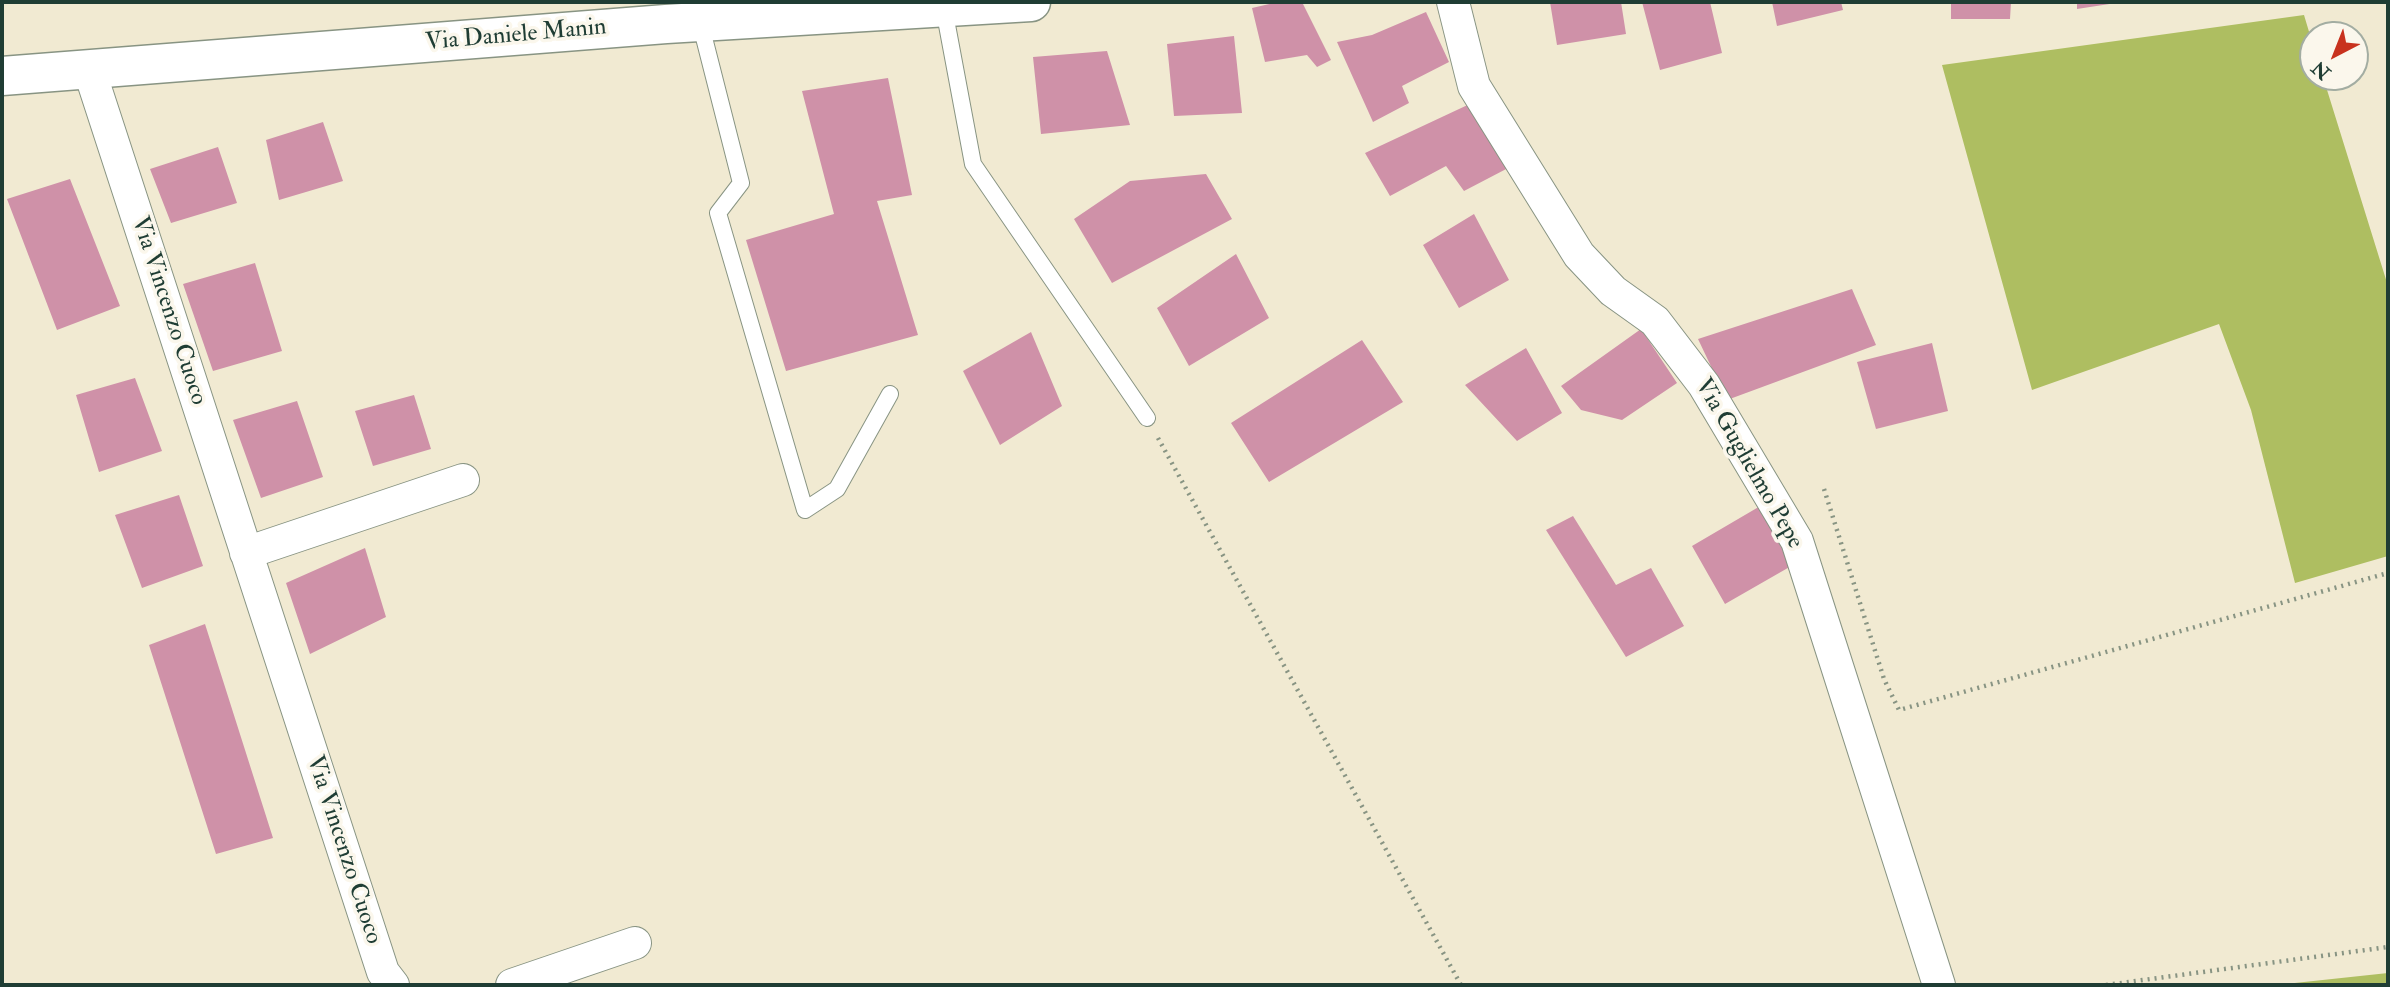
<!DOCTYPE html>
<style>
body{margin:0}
#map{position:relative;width:2390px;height:987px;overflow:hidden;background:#f1ead2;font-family:"IM FELL Double Pica",serif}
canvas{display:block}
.frame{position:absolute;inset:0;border:4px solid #1f3d34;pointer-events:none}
.north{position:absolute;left:2299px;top:21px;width:70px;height:70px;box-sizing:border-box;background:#fbf7ec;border:2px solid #a3ada2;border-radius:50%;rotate:222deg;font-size:19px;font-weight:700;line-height:28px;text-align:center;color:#1f3d34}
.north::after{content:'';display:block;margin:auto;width:24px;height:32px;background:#c8321e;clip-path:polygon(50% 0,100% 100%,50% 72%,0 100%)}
</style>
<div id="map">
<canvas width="2390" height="987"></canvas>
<div class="frame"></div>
<div class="north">N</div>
</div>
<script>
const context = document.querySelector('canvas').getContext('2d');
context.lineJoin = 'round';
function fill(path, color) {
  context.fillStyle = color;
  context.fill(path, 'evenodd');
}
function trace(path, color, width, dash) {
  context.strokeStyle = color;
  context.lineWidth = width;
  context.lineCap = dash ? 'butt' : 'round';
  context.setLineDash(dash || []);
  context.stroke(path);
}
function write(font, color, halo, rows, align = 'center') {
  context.font = font + ' "IM FELL Double Pica",serif';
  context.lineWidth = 7;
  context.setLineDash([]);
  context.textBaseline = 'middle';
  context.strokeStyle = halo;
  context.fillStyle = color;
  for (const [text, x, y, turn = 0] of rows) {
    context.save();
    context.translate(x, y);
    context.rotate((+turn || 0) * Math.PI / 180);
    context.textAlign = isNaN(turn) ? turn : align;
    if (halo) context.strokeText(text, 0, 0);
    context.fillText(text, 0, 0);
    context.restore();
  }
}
fill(new Path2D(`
 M 2304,15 L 2313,45 L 2313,77 L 2323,77 L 2388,286 L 2388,556 L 2295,583 L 2251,410 L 2219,324 L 2032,390 L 1942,65 Z
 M 2388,973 L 2388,985 L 2276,985 Z`), '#aebe61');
fill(new Path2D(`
 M 1278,2 L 1302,2 L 1331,60 L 1317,67 L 1307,55 L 1265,62 L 1252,8 Z
 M 1550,2 L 1621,2 L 1626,34 L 1557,45 Z
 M 1642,2 L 1710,2 L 1722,53 L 1660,70 Z
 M 1772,2 L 1841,2 L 1843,10 L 1777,26 Z
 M 1951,2 L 2011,2 L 2010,19 L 1951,19 Z
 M 2077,2 L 2116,2 L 2116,3 L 2077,9 Z
 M 1426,12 L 1449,62 L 1402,86 L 1409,103 L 1373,122 L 1337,42 L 1372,35 Z
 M 1234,36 L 1242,113 L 1174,116 L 1167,44 Z
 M 1107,51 L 1130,125 L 1041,134 L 1033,57 Z
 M 888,78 L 912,195 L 877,201 L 918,335 L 786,371 L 746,240 L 834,214 L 802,91 Z
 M 1474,102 L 1510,167 L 1464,191 L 1446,166 L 1390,196 L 1365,153 Z
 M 323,122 L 343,181 L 279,200 L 266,140 Z
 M 218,147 L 237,203 L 171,223 L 150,169 Z
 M 1206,174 L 1232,219 L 1112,283 L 1074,219 L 1130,181 Z
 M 70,179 L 120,306 L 57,330 L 7,199 Z
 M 1474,214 L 1509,280 L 1459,308 L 1423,245 Z
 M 1236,254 L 1269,318 L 1189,366 L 1157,308 Z
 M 255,263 L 282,351 L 213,371 L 183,284 Z
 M 1852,289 L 1876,345 L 1727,400 L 1698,339 Z
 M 1641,329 L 1677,383 L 1622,420 L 1581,410 L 1561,386 Z
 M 1031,332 L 1062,406 L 1000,445 L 963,371 Z
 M 1362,340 L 1403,402 L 1269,482 L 1231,423 Z
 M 1932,343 L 1948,411 L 1876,429 L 1857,362 Z
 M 1526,348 L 1562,413 L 1517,441 L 1465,385 Z
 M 135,378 L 162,451 L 99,472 L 76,395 Z
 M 414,395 L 431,449 L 373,466 L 355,411 Z
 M 297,401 L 323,477 L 261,498 L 233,420 Z
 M 179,495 L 203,566 L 142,588 L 115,515 Z
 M 1762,505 L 1793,565 L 1725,604 L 1692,546 Z
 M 1573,516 L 1616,585 L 1651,568 L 1684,626 L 1626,657 L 1546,530 Z
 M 365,548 L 386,617 L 310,654 L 286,583 Z
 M 205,624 L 273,838 L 216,854 L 149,645 Z`), '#cf91a8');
const service = new Path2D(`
 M 944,9 L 973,164 L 1147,418
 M 700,22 L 741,183 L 718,213 L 805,510 L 837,489 L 890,394`);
const minor = new Path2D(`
 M 1453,2 L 1474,86 L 1579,255 L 1613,291 L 1655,321 L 1704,385 L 1797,541 L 1939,985
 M 89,69 L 383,972 L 393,985
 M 246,553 L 463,480
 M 512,985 L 635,943`);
const tertiary = new Path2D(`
 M 2,76 L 666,24 L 1031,2`);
trace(service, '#889483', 18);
trace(minor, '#889483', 34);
trace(tertiary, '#889483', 41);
trace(new Path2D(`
 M 1158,438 L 1461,985
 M 1824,489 L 1884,679 L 1899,710 L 2388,573
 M 2106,985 L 2388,947`), '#889483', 4.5, [2, 5]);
trace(service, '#fff', 16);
trace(minor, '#fff', 32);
trace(tertiary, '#fff', 38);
write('24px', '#1f3d34', '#fbf7ec', [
 ["Via Daniele Manin",516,36,-5],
 ["Via Vincenzo Cuoco",168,311,72],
 ["Via Guglielmo Pepe",1748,464,60],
 ["Via Vincenzo Cuoco",343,850,72]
]);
</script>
